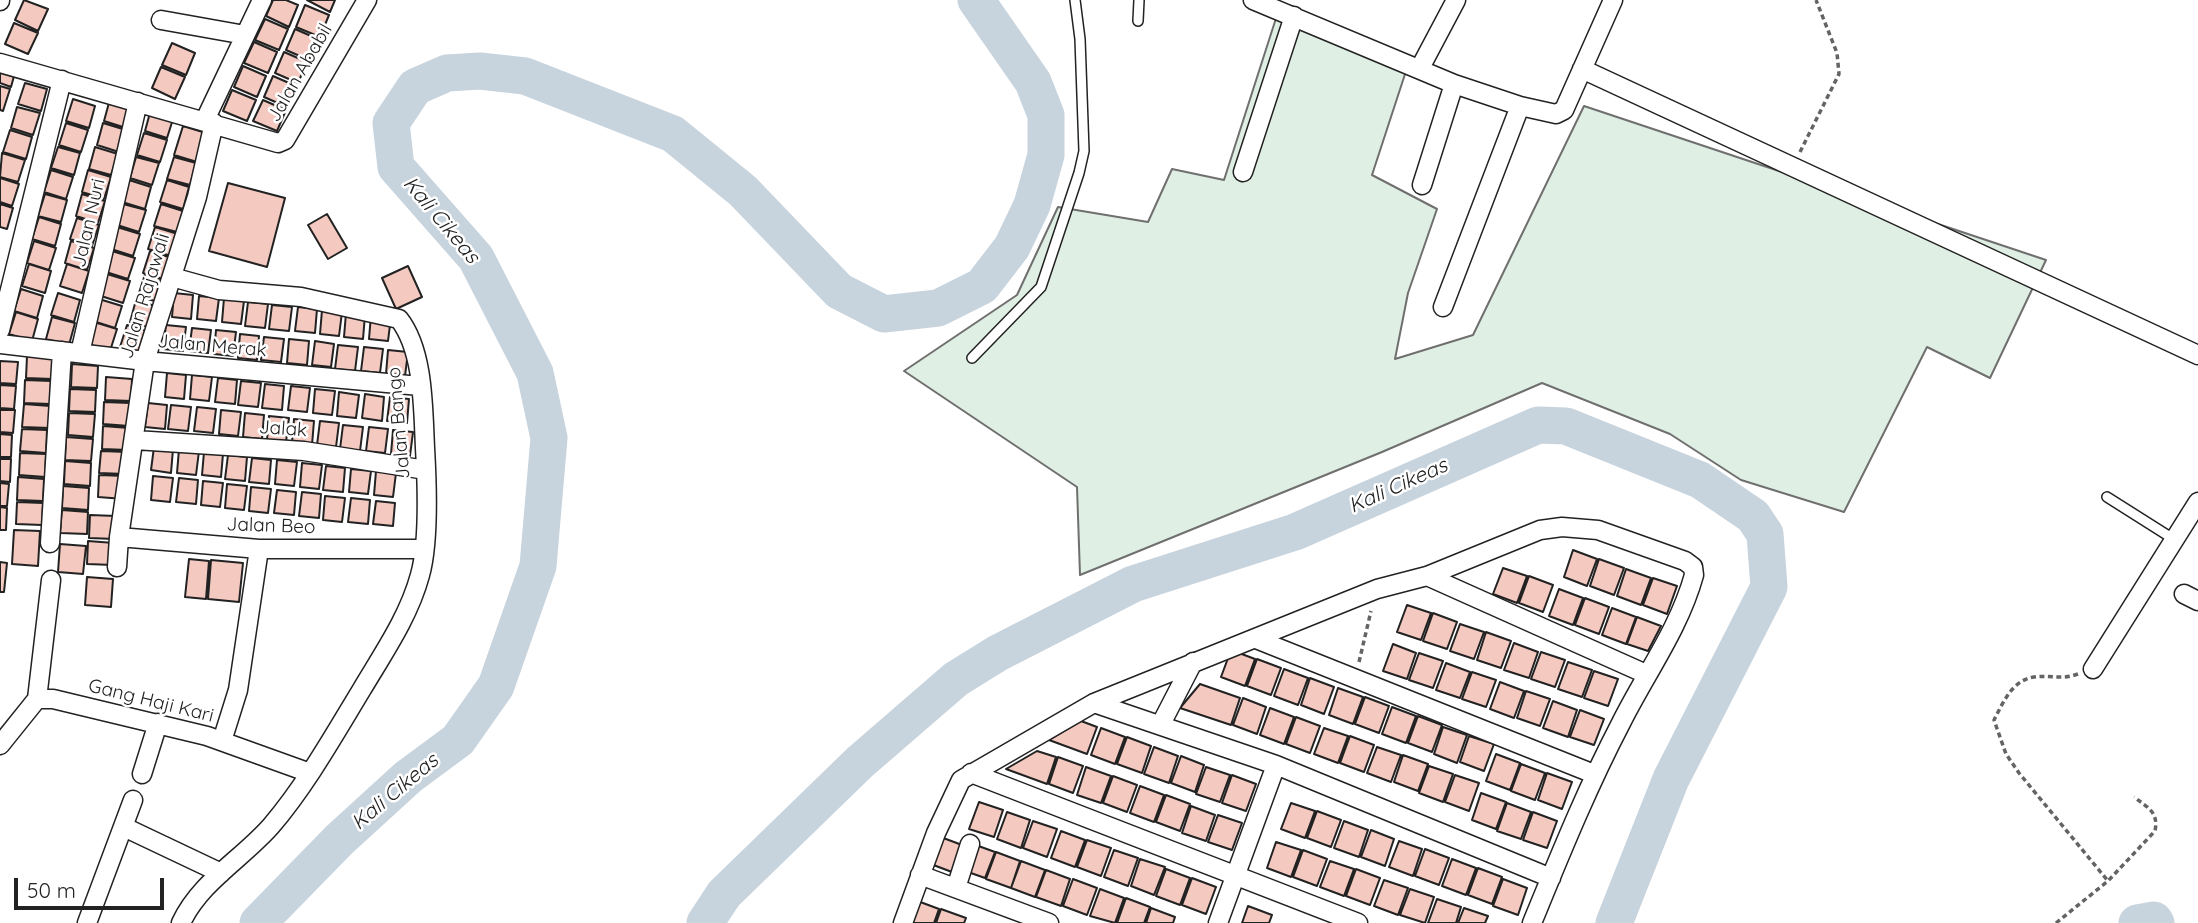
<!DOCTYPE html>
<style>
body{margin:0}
#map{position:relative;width:2198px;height:923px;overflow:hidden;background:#fff;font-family:Quicksand,sans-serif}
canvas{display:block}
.scale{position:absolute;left:14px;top:878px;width:150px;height:32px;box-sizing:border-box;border:4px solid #222;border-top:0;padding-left:9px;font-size:21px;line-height:24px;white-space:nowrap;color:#222;-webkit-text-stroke:5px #fff;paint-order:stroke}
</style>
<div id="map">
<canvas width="2198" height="923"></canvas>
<div class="scale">50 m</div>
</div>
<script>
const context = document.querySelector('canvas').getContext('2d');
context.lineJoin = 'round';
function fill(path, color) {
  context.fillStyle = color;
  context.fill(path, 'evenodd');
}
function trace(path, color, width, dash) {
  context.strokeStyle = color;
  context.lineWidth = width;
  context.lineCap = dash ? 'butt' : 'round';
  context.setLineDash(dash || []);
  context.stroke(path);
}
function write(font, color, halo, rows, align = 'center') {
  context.font = font + ' Quicksand,sans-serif';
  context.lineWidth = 5;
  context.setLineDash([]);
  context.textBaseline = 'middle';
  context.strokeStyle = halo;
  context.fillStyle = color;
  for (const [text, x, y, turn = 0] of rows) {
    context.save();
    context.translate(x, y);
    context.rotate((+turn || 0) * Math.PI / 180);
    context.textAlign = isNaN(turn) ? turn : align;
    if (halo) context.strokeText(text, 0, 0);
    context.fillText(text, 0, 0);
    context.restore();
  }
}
const green = new Path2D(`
 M 1278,12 L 1407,68 L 1372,175 L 1437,209 L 1408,293 L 1395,359 L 1473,335 L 1584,106 L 2046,260 L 1990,378 L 1927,347 L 1844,512 L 1741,480 L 1670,434 L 1542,383 L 1382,452 L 1080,575 L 1077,487 L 904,371 L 1017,295 L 1058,207 L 1148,222 L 1172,169 L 1224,180 Z`);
fill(green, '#e0efe3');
trace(green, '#6f6f6f', 2);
trace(new Path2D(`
 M 258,923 L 339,840 L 408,777 L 458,740 L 496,686 L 538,566 L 549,438 L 535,373 L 476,258 L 396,167 L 391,123 L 415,87 L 447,73 L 480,71 L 525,76 L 673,134 L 743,191 L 839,291 L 884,314 L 938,308 L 982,286 L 1012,247 L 1032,205 L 1046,155 L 1046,115 L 1033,82 L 976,0
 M 705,923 L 724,894 L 860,762 L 956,679 L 998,653 L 1133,584 L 1295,532 L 1538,425 L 1566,426 L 1700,480 L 1753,516 L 1765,534 L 1769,587 L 1671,779 L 1614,923
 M 2137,923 L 2154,920 L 2156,923`), '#c7d3dd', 37);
const building = new Path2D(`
 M 24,0 L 48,9 L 38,31 L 15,20 Z
 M 273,0 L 286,0 L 298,5 L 289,27 L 266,16 Z
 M 307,0 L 335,0 L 330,12 Z
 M 305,5 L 329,15 L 320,37 L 296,27 Z
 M 265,19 L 288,29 L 279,50 L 255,40 Z
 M 14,23 L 38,33 L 28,54 L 5,44 Z
 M 295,29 L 318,39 L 309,60 L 286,50 Z
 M 254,42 L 277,52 L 268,73 L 244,63 Z
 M 172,43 L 195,53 L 186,75 L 162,65 Z
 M 284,52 L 307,62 L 298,83 L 275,73 Z
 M 0,65 L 16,69 L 11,87 L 0,83 Z
 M 243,66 L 266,76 L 257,97 L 234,87 Z
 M 161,67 L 185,77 L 175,99 L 152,88 Z
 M 273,76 L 296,86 L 287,107 L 264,97 Z
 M 25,83 L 47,89 L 41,111 L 18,104 Z
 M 0,86 L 10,89 L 3,111 L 0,110 Z
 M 232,90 L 256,100 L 247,121 L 223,111 Z
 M 73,99 L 95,106 L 89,128 L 66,121 Z
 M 110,99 L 133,106 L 126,128 L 104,121 Z
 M 263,100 L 286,110 L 277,131 L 253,121 Z
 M 17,107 L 40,113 L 33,135 L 11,128 Z
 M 151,109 L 174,116 L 167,138 L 145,131 Z
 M 66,123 L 88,130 L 81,152 L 59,145 Z
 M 103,123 L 126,130 L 119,152 L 97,145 Z
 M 183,126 L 206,133 L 197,162 L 174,155 Z
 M 10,130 L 32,137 L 26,159 L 3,152 Z
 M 144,133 L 167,140 L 160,162 L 137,155 Z
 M 58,147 L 80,153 L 74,175 L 51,168 Z
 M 95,147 L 118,154 L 111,175 L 89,169 Z
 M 2,153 L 25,160 L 18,182 L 0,177 Z
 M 136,157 L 159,163 L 152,185 L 130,178 Z
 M 174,157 L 196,163 L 190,185 L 167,179 Z
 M 51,170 L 73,177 L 66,199 L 44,192 Z
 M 88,170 L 111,177 L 104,199 L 82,192 Z
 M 0,178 L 19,184 L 12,206 L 0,202 Z
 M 129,180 L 151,187 L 145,209 L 122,202 Z
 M 167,180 L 189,187 L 183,209 L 160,202 Z
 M 228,183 L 285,198 L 267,267 L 209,251 Z
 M 45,194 L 67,200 L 61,222 L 38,216 Z
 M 82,194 L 105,201 L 98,223 L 76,216 Z
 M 0,204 L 13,208 L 7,229 L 0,227 Z
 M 123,204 L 146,210 L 139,232 L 117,225 Z
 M 161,204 L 183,211 L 177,232 L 154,226 Z
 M 327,214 L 347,248 L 328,259 L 308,225 Z
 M 39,217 L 61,224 L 55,246 L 32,239 Z
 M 77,218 L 99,225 L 92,246 L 70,239 Z
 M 117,227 L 140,234 L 133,256 L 111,249 Z
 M 155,227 L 178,234 L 171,256 L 148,249 Z
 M 34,241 L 56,248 L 49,270 L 27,263 Z
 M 71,241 L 94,248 L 87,270 L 65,263 Z
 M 112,251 L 135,258 L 128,279 L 106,272 Z
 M 150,251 L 172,258 L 166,280 L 143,273 Z
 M 29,264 L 51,271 L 45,293 L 22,286 Z
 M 67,264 L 89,271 L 82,293 L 60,286 Z
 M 408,266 L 422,297 L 396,309 L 382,278 Z
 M 107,274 L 130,281 L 123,303 L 101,296 Z
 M 145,274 L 167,281 L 161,303 L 138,296 Z
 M 21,289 L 43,296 L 37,318 L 14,311 Z
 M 58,293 L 80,300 L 74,322 L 51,315 Z
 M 174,293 L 193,295 L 191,319 L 172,317 Z
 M 199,296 L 219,298 L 216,321 L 197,319 Z
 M 224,298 L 244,301 L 241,324 L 222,322 Z
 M 99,299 L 122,306 L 115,328 L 93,321 Z
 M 136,300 L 158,307 L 152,328 L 130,322 Z
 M 248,302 L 268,304 L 265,328 L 245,326 Z
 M 272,305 L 292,307 L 289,331 L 269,329 Z
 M 298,307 L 317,309 L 315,333 L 295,331 Z
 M 322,310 L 342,312 L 339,336 L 320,334 Z
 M 16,312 L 38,319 L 32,341 L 9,334 Z
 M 346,313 L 365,315 L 363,339 L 344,337 Z
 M 371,315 L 391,317 L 388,341 L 369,339 Z
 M 52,317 L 75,323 L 69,345 L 46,339 Z
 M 94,322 L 117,329 L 110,351 L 88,344 Z
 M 127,325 L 150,332 L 143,354 L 120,347 Z
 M 166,325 L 186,327 L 183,351 L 163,349 Z
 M 192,328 L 211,330 L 208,353 L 189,351 Z
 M 216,330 L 236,332 L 233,356 L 214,354 Z
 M 240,334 L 259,336 L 257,360 L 238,358 Z
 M 264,337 L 284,339 L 281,362 L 261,360 Z
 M 289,339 L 309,341 L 307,365 L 287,363 Z
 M 315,341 L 334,344 L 331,367 L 312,365 Z
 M 338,345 L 358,347 L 355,371 L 335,369 Z
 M 364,347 L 383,349 L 380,373 L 361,371 Z
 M 388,350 L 408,352 L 405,376 L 386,374 Z
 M 27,356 L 53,357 L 52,379 L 26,378 Z
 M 0,361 L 18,362 L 16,384 L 0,383 Z
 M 72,364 L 98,366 L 97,388 L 71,387 Z
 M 167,373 L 186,375 L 184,399 L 165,397 Z
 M 192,375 L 212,377 L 209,401 L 190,399 Z
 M 106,377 L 132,379 L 131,401 L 105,400 Z
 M 218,378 L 237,380 L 235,404 L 215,402 Z
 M 25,380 L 51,381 L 50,404 L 24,403 Z
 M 241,381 L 261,383 L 258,407 L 238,405 Z
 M 265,384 L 284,386 L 282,410 L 262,408 Z
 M 0,385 L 16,386 L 14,409 L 0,408 Z
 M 291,386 L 310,388 L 307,412 L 288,410 Z
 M 70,389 L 96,390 L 95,412 L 69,411 Z
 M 315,389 L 335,391 L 332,415 L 313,413 Z
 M 339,392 L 359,395 L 356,418 L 337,416 Z
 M 365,394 L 384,397 L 382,421 L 362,418 Z
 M 390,397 L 409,399 L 407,423 L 387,421 Z
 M 104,402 L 130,403 L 129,426 L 103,424 Z
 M 148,403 L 167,405 L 165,429 L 145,427 Z
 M 24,404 L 50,406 L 49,428 L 22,427 Z
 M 171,405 L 191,407 L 188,431 L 168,429 Z
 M 197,407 L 216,409 L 213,433 L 194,431 Z
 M 0,410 L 15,410 L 13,433 L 0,432 Z
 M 221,410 L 241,412 L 238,436 L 219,434 Z
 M 69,413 L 95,414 L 93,437 L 68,435 Z
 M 245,413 L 264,415 L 262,439 L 243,437 Z
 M 269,416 L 289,418 L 286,442 L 267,440 Z
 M 294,419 L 314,421 L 312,445 L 292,443 Z
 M 320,421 L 339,423 L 336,447 L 317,445 Z
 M 343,425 L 363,427 L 360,451 L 340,449 Z
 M 103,426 L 129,428 L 128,450 L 102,449 Z
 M 369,427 L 388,429 L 385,453 L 366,451 Z
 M 22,429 L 47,430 L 46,453 L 20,451 Z
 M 393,430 L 413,432 L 410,456 L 391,454 Z
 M 0,434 L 12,435 L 11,457 L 0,457 Z
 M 66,437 L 93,439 L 91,461 L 65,460 Z
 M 154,447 L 173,449 L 171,473 L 151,470 Z
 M 179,449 L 199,451 L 196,475 L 177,473 Z
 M 101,451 L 127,452 L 125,474 L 99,473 Z
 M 204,452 L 223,454 L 221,477 L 202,475 Z
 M 20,453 L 46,454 L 45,477 L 19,475 Z
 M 228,455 L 247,457 L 245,481 L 225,479 Z
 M 252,458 L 271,460 L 269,484 L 249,482 Z
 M 0,459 L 11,459 L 10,482 L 0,481 Z
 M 277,460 L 297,462 L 294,486 L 275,484 Z
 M 65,461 L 91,463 L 90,486 L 64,484 Z
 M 302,463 L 322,465 L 319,489 L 300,487 Z
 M 326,466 L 345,468 L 343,492 L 323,490 Z
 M 351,469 L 371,471 L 368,494 L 349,492 Z
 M 376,471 L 396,473 L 393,497 L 374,495 Z
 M 99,475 L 125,476 L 124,499 L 98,497 Z
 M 153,476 L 173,478 L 170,502 L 151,500 Z
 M 18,477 L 44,479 L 43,501 L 17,500 Z
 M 179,478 L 198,480 L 196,504 L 176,502 Z
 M 203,481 L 223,483 L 220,507 L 201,505 Z
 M 0,483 L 9,484 L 7,506 L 0,506 Z
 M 227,484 L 247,486 L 244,510 L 225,508 Z
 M 63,486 L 89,488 L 88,510 L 62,508 Z
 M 251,487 L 271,489 L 268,513 L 249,511 Z
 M 277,490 L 296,492 L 294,515 L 274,513 Z
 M 302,492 L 321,494 L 319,518 L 299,516 Z
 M 325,496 L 345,498 L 342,522 L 323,520 Z
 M 351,498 L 370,500 L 368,524 L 348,522 Z
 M 376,501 L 395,503 L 393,526 L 373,524 Z
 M 17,502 L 43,503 L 42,525 L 16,524 Z
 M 0,507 L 7,508 L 6,530 L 0,530 Z
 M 62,510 L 88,512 L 87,534 L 60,533 Z
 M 90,515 L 116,516 L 115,539 L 89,538 Z
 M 14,530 L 40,531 L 38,566 L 12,564 Z
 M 88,541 L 114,543 L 113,565 L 87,564 Z
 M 60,544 L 86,546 L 83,574 L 58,572 Z
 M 1573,550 L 1597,559 L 1587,586 L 1564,577 Z
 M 189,559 L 209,561 L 206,599 L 185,597 Z
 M 1599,559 L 1624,568 L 1614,595 L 1590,586 Z
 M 211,560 L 243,563 L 239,602 L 208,599 Z
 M 0,562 L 7,563 L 4,592 L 0,592 Z
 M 1503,568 L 1527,576 L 1517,603 L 1493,594 Z
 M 1626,569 L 1651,578 L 1641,605 L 1617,596 Z
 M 1529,576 L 1553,585 L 1543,612 L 1519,603 Z
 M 87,577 L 113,579 L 111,607 L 85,605 Z
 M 1653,578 L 1677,586 L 1667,614 L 1643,605 Z
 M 1559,589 L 1583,598 L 1573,625 L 1549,616 Z
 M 1585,598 L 1609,607 L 1599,634 L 1575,625 Z
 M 1407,605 L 1431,613 L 1421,640 L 1397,632 Z
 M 1612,608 L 1636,617 L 1626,644 L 1602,635 Z
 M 1433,613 L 1457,622 L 1447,649 L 1423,641 Z
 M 1637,617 L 1661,626 L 1648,651 L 1627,644 Z
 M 1460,624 L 1484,632 L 1474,659 L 1450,651 Z
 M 1486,632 L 1511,641 L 1501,668 L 1477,660 Z
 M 1514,643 L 1538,652 L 1529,678 L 1504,670 Z
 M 1393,644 L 1416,653 L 1407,679 L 1383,671 Z
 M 1231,650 L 1255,659 L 1245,686 L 1221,677 Z
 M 1541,652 L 1565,660 L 1555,687 L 1531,679 Z
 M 1419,653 L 1443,661 L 1433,688 L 1409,680 Z
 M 1257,659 L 1281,668 L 1271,695 L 1247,686 Z
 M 1568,662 L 1592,670 L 1582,697 L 1558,689 Z
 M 1446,663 L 1470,672 L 1460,698 L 1436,690 Z
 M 1284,669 L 1308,678 L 1298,705 L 1274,696 Z
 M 1594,671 L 1618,679 L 1608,706 L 1584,698 Z
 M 1472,672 L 1496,680 L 1486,707 L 1462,699 Z
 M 1310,678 L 1334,687 L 1324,714 L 1301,705 Z
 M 1500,682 L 1524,691 L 1514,718 L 1490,709 Z
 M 1200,684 L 1240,698 L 1231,725 L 1180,708 Z
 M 1338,688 L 1363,697 L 1353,724 L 1329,715 Z
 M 1526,691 L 1550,699 L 1540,726 L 1517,718 Z
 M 1365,697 L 1389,706 L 1379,733 L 1355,724 Z
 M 1243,698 L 1266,707 L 1257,734 L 1233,725 Z
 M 1553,701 L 1577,710 L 1568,737 L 1543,728 Z
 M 1392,707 L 1416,716 L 1406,743 L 1382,734 Z
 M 1270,708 L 1294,717 L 1284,744 L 1260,735 Z
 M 1580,710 L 1604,719 L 1594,745 L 1570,737 Z
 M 1418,716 L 1442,725 L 1432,752 L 1408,743 Z
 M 1296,717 L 1320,726 L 1310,753 L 1286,744 Z
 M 1081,721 L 1097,727 L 1087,754 L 1049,740 Z
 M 1443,727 L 1467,735 L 1457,763 L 1434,754 Z
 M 1101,728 L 1125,737 L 1115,764 L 1091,755 Z
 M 1324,728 L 1348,736 L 1338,763 L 1314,754 Z
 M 1350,736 L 1374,745 L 1364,772 L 1340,763 Z
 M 1469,736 L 1494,744 L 1484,771 L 1460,762 Z
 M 1127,737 L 1151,746 L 1142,773 L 1117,764 Z
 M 1154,747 L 1178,756 L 1169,783 L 1144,774 Z
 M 1377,747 L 1401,755 L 1391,782 L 1367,773 Z
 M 1037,751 L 1056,757 L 1047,784 L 1006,769 Z
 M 1496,754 L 1520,763 L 1510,790 L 1486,781 Z
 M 1403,755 L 1428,764 L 1418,791 L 1394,782 Z
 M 1181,756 L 1204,765 L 1195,792 L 1171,783 Z
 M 1058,757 L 1083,766 L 1073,793 L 1049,784 Z
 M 1521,764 L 1545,773 L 1535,800 L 1511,791 Z
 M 1429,766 L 1453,774 L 1443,802 L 1419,793 Z
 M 1086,767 L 1111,776 L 1101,803 L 1077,795 Z
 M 1206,767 L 1230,775 L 1220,802 L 1196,794 Z
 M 1547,773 L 1572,782 L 1562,809 L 1538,800 Z
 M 1232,775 L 1256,784 L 1246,811 L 1222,803 Z
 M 1455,775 L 1479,783 L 1469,811 L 1445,802 Z
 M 1113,776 L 1137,785 L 1127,812 L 1103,803 Z
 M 1140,786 L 1164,795 L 1154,822 L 1130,813 Z
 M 1481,793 L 1506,802 L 1496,829 L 1472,820 Z
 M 1166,795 L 1190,804 L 1180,831 L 1156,822 Z
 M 979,802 L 1003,810 L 994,837 L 969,829 Z
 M 1291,803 L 1315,811 L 1305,838 L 1281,829 Z
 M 1507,803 L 1531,812 L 1521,839 L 1497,831 Z
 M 1191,806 L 1215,815 L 1206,841 L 1182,833 Z
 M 1317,811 L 1341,820 L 1331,847 L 1307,838 Z
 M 1007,812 L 1030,820 L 1021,848 L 997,839 Z
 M 1533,812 L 1557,821 L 1547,848 L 1523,840 Z
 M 1218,815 L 1242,823 L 1232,850 L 1208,842 Z
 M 1033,821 L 1057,829 L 1047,857 L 1023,848 Z
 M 1344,821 L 1368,830 L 1359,857 L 1334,848 Z
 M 1371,830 L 1394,839 L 1385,866 L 1361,857 Z
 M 1061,831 L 1085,840 L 1075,867 L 1051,858 Z
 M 938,836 L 962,845 L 952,872 L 928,863 Z
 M 1087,840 L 1111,848 L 1101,876 L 1077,867 Z
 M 1399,841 L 1422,849 L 1413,876 L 1389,867 Z
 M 1276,842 L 1301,850 L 1291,877 L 1267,868 Z
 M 973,844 L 995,852 L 985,878 L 968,872 Z
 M 1425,849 L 1449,858 L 1439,885 L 1415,876 Z
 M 1114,850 L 1138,858 L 1128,886 L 1104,877 Z
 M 1303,850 L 1327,859 L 1317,886 L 1293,877 Z
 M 996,852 L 1020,861 L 1011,888 L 986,879 Z
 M 1140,859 L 1165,867 L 1154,895 L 1131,886 Z
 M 1452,859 L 1476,868 L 1466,895 L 1442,886 Z
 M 1021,861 L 1045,870 L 1035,897 L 1011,888 Z
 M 1330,861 L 1354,869 L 1344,896 L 1320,887 Z
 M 1478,868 L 1502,877 L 1492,904 L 1468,895 Z
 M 1166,869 L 1190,878 L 1180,905 L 1156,896 Z
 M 1356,869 L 1380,878 L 1370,905 L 1346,896 Z
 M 1046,870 L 1070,879 L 1061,906 L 1036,897 Z
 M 1192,878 L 1216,887 L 1206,914 L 1182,905 Z
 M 1073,879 L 1097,888 L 1087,915 L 1063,906 Z
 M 1503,879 L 1527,888 L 1518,915 L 1493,906 Z
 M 1384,880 L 1408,888 L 1398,915 L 1374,906 Z
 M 1100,889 L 1124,898 L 1115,923 L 1090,916 Z
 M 1410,889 L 1434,897 L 1425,923 L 1400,915 Z
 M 1126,898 L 1150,907 L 1144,923 L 1117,923 Z
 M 1437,899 L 1461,907 L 1456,923 L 1428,923 Z
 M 915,900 L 939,909 L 934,923 L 907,923 Z
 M 1248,906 L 1272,915 L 1269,923 L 1242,923 Z
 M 1151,908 L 1175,917 L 1173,923 L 1146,923 Z
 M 1464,908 L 1488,916 L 1485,923 L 1458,923 Z
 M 941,909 L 966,918 L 964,923 L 936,923 Z`);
fill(building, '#f3c9c0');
trace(building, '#222', 2);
const lane = new Path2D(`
 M 1138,21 L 1139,0
 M 972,358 L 1041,287 L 1079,173 L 1084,151 L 1080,39 L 1075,0
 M 2107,497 L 2175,540`);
const street = new Path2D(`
 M 1253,0 L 1454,84 L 1520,106 L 1556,114 L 1564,110 L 1613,0
 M 0,1 L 0,0
 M 161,20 L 245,35
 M 0,63 L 278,143 L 285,140 L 367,0
 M 1420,68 L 1456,0
 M 1582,69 L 2198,355
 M 205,120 L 262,0
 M 1243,172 L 1294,16
 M 1422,185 L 1454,84
 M 172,277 L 219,290 L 301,297 L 399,319 C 424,351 423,408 425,448 C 427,482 429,543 420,575 C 409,616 384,652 362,689 C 334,735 306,785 271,826 C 242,859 200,882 181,923
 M 1443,307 L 1520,106
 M 0,330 L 62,80
 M 0,344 L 145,361 L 420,386
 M 80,353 L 138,102
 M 135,440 L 304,451 L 426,470
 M 119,537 L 259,549 L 423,549
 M 50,543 L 62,351
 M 117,567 L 119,537 L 145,361 L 197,197 L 214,123
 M 1427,576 L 1646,674
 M 2184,594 L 2198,601
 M 1256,639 L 1594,774
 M 2093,669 L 2198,502
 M 37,699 L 51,580
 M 1094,703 L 1276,765 L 1551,878
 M 1161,724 L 1193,662
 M 222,741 L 238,690 L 259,549
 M 0,745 L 37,699 L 53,699 L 207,736 L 310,773
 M 971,773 L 1358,923
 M 142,774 L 158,723
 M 124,827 L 221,873
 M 920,875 L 1049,923
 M 956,888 L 970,844
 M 87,923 L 133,800
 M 903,923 L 936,833 L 961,780 L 1094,703 L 1377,589 L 1427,576 L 1540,530 L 1562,527 L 1598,530 L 1685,561 L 1693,567 L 1694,575 C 1679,629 1646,673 1621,723 C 1587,788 1560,855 1532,923
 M 1218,923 L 1276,765`);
trace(lane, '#222', 12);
trace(street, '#222', 21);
trace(new Path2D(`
 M 1800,152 L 1839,74 L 1837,53 L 1816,0
 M 1359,662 L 1371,611
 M 2078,674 C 2062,680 2050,675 2034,677 C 2012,680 2003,703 1994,720 L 2006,754 L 2019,773 L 2108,881
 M 2056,923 L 2108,881 L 2155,831 C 2159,812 2147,807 2134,797`), '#646464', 3.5, [5, 3.5]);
trace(lane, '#fff', 9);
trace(street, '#fff', 18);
write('19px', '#222', '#fff', [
 ["Jalan Ababil",300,73,-60],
 ["Jalan Nuri",89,223,-77],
 ["Jalan Rajawali",145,296,-73],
 ["Jalan Merak",212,346,5],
 ["Jalan Bango",399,423,-95],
 ["Jalak",283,429,4],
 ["Jalan Beo",271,526,2],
 ["Gang Haji Kari",151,701,14]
]);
write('italic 21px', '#222', '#fff', [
 ["Kali Cikeas",441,220,50],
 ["Kali Cikeas",1398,486,-24],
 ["Kali Cikeas",395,792,-40]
]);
</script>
